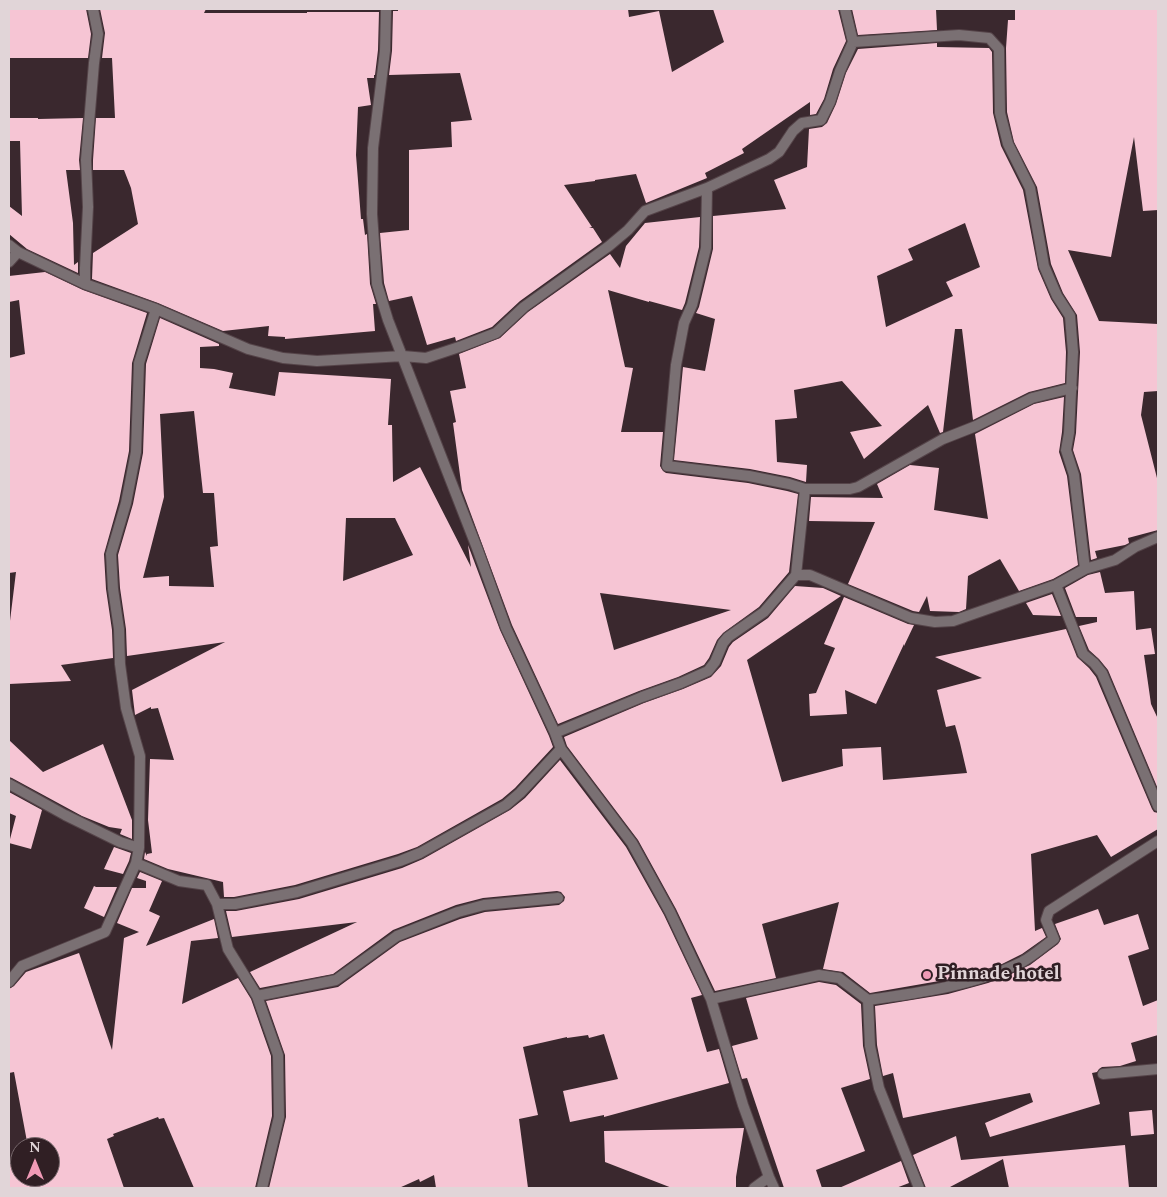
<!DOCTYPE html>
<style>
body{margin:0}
#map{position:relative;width:1167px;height:1197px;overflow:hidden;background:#3a282e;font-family:Spectral,serif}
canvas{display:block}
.frame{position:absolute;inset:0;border:10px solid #e1d5d8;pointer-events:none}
.north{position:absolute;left:10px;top:1137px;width:50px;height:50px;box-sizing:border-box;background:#301f24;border:1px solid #77686c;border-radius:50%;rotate:0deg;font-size:14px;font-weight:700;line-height:20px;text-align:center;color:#e1d5d8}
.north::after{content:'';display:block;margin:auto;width:18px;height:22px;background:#f09ab6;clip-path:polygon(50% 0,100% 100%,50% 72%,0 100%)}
</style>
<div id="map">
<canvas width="1167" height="1197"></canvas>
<div class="frame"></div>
<div class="north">N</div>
</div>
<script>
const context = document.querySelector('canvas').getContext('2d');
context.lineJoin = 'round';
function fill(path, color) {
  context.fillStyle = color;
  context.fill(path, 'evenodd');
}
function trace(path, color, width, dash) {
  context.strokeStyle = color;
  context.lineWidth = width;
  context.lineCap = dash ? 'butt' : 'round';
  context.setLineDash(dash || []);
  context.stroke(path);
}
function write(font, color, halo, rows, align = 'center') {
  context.font = font + ' Spectral,serif';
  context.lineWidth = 5;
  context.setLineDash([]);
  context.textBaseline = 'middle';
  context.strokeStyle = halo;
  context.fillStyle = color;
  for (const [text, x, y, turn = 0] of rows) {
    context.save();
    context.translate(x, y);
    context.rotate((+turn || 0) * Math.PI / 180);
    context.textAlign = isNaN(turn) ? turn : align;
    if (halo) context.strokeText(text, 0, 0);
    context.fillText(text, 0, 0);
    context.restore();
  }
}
fill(new Path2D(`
 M 10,9 L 86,9 L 91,34 L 88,58 L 10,58 Z
 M 100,9 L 206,9 L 204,13 L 307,13 L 307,12 L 379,12 L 378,50 L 375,75 L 374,75 L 374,78 L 367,78 L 371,105 L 358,107 L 356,155 L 361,219 L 363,219 L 365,235 L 367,234 L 370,284 L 376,304 L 373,304 L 375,331 L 285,339 L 285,337 L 268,336 L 269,326 L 223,331 L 158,303 L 92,279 L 93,253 L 138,224 L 131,188 L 124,170 L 93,170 L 93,160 L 96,118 L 115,118 L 112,58 L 102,58 L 105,33 Z
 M 398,9 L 628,9 L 629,17 L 659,11 L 672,72 L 724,42 L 713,9 L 838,9 L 846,41 L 833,69 L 824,99 L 816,114 L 810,115 L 810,102 L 742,149 L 744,153 L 705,173 L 707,178 L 646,203 L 636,174 L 595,180 L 595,181 L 564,185 L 592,227 L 589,228 L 593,228 L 602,242 L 520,301 L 492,327 L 456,341 L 455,337 L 427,345 L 412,296 L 389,301 L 384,283 L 380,233 L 409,230 L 409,150 L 452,147 L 451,122 L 472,120 L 460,73 L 389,75 L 392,51 L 393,11 L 398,11 Z
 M 852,9 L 936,9 L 937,30 L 858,35 Z
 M 1015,9 L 1158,9 L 1158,210 L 1143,211 L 1134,137 L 1111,257 L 1068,250 L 1099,321 L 1158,324 L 1158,391 L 1144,392 L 1141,415 L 1158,482 L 1158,530 L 1128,538 L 1129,543 L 1125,545 L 1095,551 L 1097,558 L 1091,560 L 1081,474 L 1073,450 L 1076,433 L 1080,352 L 1077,315 L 1063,293 L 1051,264 L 1037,187 L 1014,142 L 1007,112 L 1006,48 L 1008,20 L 1015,20 Z
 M 937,43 L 937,47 L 989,48 L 992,52 L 993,113 L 1001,146 L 1023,190 L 1038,269 L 1051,299 L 1063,318 L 1066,352 L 1065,383 L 1029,392 L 973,420 L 962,329 L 955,329 L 943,432 L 940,433 L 928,405 L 864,459 L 850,432 L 882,426 L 842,381 L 794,390 L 797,418 L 775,420 L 777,462 L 807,465 L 806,482 L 790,477 L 750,469 L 674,460 L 683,367 L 705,371 L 715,319 L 696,313 L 699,307 L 713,249 L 713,216 L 786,209 L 774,180 L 807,167 L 809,129 L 822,127 L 827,123 L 836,104 L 846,73 L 858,49 ZM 965,223 L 980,267 L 946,282 L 953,296 L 886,327 L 877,276 L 913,260 L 908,249 Z
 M 9,118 L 38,118 L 38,119 L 83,118 L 79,160 L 80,170 L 66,170 L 73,223 L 74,265 L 78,262 L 78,273 L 27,249 L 9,234 L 9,206 L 22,216 L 20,141 L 9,141 Z
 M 700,217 L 699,247 L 685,303 L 682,310 L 649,301 L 649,302 L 608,290 L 625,367 L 633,368 L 621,432 L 663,432 L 660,466 L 663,471 L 666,473 L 748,483 L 787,491 L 798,494 L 789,572 L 759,607 L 723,633 L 717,640 L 709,658 L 704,665 L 678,677 L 639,691 L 558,724 L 512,625 L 462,490 L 453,423 L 456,422 L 450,391 L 466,388 L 459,354 L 500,338 L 528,312 L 610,254 L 620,268 L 626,246 L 645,223 ZM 600,593 L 731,610 L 614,650 Z
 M 45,272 L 83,290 L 147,313 L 132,363 L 129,451 L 119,501 L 104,554 L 106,589 L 112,630 L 113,658 L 61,665 L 71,681 L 9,684 L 9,629 L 16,572 L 9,573 L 9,358 L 25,354 L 19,300 L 9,302 L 9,276 Z
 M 160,318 L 219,344 L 219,346 L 200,347 L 200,368 L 214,369 L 233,373 L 229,388 L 275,396 L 279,372 L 391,379 L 388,425 L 392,425 L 393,482 L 420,467 L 471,567 L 468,545 L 500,630 L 549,736 L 553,747 L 515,788 L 502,799 L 417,847 L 398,854 L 295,885 L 234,897 L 224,897 L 223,882 L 168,869 L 144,859 L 145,852 L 147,856 L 147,854 L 152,853 L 148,820 L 150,759 L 174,760 L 158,708 L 151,709 L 151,707 L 135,715 L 132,690 L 225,642 L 127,656 L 126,629 L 120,588 L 118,555 L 133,504 L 143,453 L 146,364 ZM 194,411 L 203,493 L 214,493 L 218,546 L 210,547 L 214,587 L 169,586 L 169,576 L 143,578 L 164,497 L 160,414 ZM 346,518 L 395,518 L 413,555 L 343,581 Z
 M 1064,397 L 1062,432 L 1059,452 L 1067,476 L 1078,565 L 1053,579 L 1019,591 L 1000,559 L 968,576 L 966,609 L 959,612 L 930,611 L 927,596 L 919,612 L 913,611 L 848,584 L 875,522 L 809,521 L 811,497 L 883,498 L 877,484 L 910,465 L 939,468 L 934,510 L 988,519 L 975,434 L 1034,404 Z
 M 1100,572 L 1105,593 L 1134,591 L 1136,630 L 1151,628 L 1155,654 L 1144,655 L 1151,704 L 1158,719 L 1158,789 L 1108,670 L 1099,659 L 1089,650 L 1079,626 L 1097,622 L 1097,617 L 1076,617 L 1065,588 L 1088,575 Z
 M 795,586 L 823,588 L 841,596 L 747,660 L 782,782 L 843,766 L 842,749 L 881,747 L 883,780 L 967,773 L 960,743 L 961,743 L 960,743 L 955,725 L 946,727 L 937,690 L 982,678 L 935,657 L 1066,629 L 1077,657 L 1089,668 L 1096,677 L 1152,809 L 1154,812 L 1158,813 L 1158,829 L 1111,857 L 1097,835 L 1031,854 L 1035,931 L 1042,928 L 1046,937 L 1022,954 L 1002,964 L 984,970 L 945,980 L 870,993 L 843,972 L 823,969 L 839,902 L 762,924 L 776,978 L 715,991 L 676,909 L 638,840 L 567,746 L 564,737 L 644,703 L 683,689 L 711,677 L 721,666 L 729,647 L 733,642 L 768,618 Z
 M 1052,594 L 1061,616 L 1033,615 L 1026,603 Z
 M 844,597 L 908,624 L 914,625 L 904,646 L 904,644 L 876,704 L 845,690 L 847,714 L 810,716 L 809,694 L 816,693 L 835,648 L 824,644 Z
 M 9,740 L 43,772 L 103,744 L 132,820 L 132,839 L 120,834 L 122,829 L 109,827 L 82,816 L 12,778 L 9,777 Z
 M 560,760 L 626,847 L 664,915 L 702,995 L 691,998 L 707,1052 L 719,1049 L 729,1083 L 604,1117 L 604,1115 L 570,1122 L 563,1091 L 618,1079 L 604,1034 L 589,1038 L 588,1035 L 567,1038 L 567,1037 L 523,1047 L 538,1115 L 519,1119 L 528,1188 L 436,1188 L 434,1175 L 420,1182 L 419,1179 L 399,1188 L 269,1188 L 286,1117 L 285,1055 L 266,1001 L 338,987 L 400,942 L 460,919 L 485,912 L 559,905 L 564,901 L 565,897 L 561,892 L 557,891 L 483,898 L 456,905 L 393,930 L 333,974 L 260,988 L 250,972 L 357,922 L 232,937 L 226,911 L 236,911 L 299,899 L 402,868 L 423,859 L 510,810 L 525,798 Z
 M 9,792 L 42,810 L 31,849 L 9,843 L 16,816 L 9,813 Z
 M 114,847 L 131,853 L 129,861 L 123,874 L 104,869 Z
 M 140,872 L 162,881 L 149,911 L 160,916 L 146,946 L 214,919 L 218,938 L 191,941 L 182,1004 L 238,978 L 251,999 L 271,1056 L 272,1116 L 255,1188 L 194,1188 L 164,1118 L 159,1119 L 158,1117 L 113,1134 L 114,1136 L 107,1139 L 124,1188 L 9,1188 L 9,1164 L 20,1164 L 20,1177 L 50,1177 L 50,1147 L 28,1147 L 14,1072 L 9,1073 L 9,989 L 14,986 L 26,972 L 79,953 L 112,1050 L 124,938 L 139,932 L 117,923 L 132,888 L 146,888 L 146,881 L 137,878 Z
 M 94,886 L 96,887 L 117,887 L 104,917 L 84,908 Z
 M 1098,909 L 1104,925 L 1138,914 L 1149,949 L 1128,956 L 1143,1006 L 1158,1000 L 1158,1035 L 1131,1043 L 1136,1061 L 1120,1066 L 1102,1067 L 1099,1069 L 1097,1072 L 1092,1073 L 1100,1104 L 990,1137 L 985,1123 L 1033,1102 L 1030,1093 L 903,1118 L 893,1073 L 883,1076 L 877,1045 L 875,1006 L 948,994 L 988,983 L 1007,976 L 1030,965 L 1058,944 L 1061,939 L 1055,924 Z
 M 819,982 L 836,985 L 861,1004 L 863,1046 L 870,1079 L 841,1088 L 865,1151 L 816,1170 L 822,1188 L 784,1188 L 747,1078 L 742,1079 L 732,1046 L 758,1039 L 746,998 Z
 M 1152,1110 L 1154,1134 L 1131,1136 L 1129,1112 Z
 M 744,1128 L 736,1177 L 736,1188 L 672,1188 L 605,1162 L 604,1131 Z
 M 956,1136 L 961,1160 L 1125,1145 L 1129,1188 L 1009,1188 L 1003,1159 L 950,1187 L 945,1188 L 926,1188 L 913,1155 Z
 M 901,1161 L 909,1183 L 896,1188 L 839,1188 Z`), '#f6c5d4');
const street = new Path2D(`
 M 386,9 L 385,51 L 373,148 L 372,214 L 377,284 L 388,320 L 477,548 L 506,628 L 555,733 L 561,749 L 632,843 L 670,912 L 711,999 L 743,1105 L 769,1177 L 774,1188
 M 853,42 L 959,35 L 989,38 L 999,49 L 1000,113 L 1008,144 L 1030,188 L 1040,243 L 1044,266 L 1057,296 L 1070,316 L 1073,352 L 1069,433 L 1066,450 L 1074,475 L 1085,569
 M 707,188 L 706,248 L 692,305 L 684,323 L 676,365 L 667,466 L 749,476 L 789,484 L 805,489 L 850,489 L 858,487 L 943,439 L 976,426 L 1032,398 L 1072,388
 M 9,245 L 18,252 L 85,284 L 156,309 L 248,349 L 283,358 L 317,361 L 403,356 L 426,358 L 462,346 L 496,333 L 524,307 L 609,246 L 628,230 L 645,211 L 707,188 L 769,159 L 779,152 L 793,131 L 802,123 L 821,120 L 830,102 L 840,71 L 853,42 L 845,9
 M 9,262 L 18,252
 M 85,284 L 85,268 L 88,207 L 86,160 L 94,63 L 98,34 L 93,9
 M 796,575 L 810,575 L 911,618 L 935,622 L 953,621 L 1056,585 L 1085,569 L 1115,560 L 1135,547 L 1158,537
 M 1056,585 L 1083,654 L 1094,663 L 1102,673 L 1158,806
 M 555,733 L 642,697 L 681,683 L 708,671 L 715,662 L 723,643 L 728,637 L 764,612 L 796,575 L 805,489
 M 9,784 L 65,815 L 120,842 L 139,848 L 136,863 L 179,881 L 207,885 L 217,904 L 228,949 L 257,996 L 278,1055 L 279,1117 L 262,1188
 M 139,848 L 140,756 L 126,708 L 120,664 L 119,629 L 113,589 L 111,554 L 126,503 L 136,452 L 139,363 L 156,309
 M 217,904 L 235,904 L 297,892 L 400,861 L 420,853 L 506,805 L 520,793 L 561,749
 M 9,982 L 22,966 L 105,932 L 136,863
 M 257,996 L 336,980 L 397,936 L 458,912 L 484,905 L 558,898
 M 711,999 L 819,975 L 839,978 L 868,1000 C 919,993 976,985 1022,962 C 1033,956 1043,947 1054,939 L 1046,920 L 1049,911 L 1158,841
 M 868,1000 L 870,1046 L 879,1088 L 919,1188
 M 1103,1074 L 1158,1069
 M 754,1188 L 769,1177`);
trace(street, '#554449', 12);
trace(street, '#7a7073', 10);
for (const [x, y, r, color] of [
 [927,975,5,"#f09ab6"]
]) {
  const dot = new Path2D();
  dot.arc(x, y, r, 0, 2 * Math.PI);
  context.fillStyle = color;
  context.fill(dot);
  trace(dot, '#301f24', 2);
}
write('bold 19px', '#e1d5d8', '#301f24', [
 ["Pinnade hotel",937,975]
], 'left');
</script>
